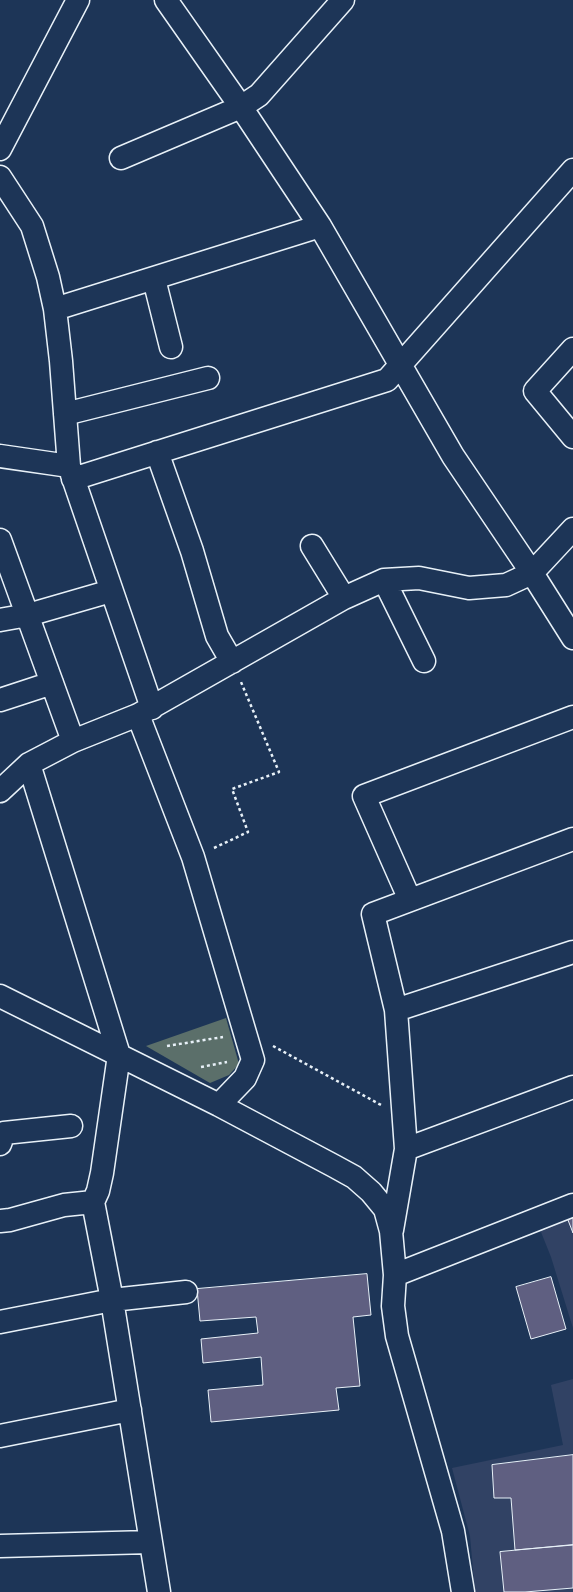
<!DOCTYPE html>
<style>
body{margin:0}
canvas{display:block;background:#1d3557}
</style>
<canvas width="573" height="1592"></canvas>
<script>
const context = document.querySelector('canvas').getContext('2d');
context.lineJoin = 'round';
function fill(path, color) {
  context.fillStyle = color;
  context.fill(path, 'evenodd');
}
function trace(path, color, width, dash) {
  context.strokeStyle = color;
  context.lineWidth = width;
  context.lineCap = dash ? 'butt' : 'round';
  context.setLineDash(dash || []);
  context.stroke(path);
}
fill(new Path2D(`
 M 573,1213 L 573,1328 L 551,1257 L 539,1227 Z
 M 573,1379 L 573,1592 L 475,1592 L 470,1536 L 452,1468 L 563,1445 L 551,1385 Z`), '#314264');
fill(new Path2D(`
 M 226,1018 L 239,1064 L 229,1075 L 210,1083 L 146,1046 Z`), '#5b6f6a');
const building = new Path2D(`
 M 573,1218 L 573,1233 L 568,1220 Z
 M 367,1274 L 371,1315 L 353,1317 L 360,1386 L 336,1388 L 339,1410 L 211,1422 L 208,1390 L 263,1385 L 261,1357 L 203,1363 L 201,1339 L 258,1333 L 256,1317 L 200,1321 L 197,1289 Z
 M 551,1277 L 566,1329 L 531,1339 L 516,1287 Z
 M 573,1455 L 573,1545 L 515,1550 L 511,1498 L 494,1498 L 492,1465 Z
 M 573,1545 L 573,1588 L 525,1592 L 504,1592 L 500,1552 Z`);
fill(building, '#5f5f81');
trace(building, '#e8f1f8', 1);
const minor = new Path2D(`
 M 166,0 L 241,107 L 320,226 L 453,456 L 532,573 L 573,638
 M 0,149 L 78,0
 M 121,158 L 241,107 L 259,95 L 343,0
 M 0,177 L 32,226 L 48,277 L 55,309 L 61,361 L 69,466 L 152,708
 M 154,279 L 171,347
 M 55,309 L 320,226
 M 573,349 L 535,391 L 573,437
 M 65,414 L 208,378
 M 157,452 L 192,551 L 217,636 L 232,662
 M 0,456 L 69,466
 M 73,479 L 387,380 L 573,170
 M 0,540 L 73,741
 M 312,546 L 344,598
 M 384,580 L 424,661
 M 0,620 L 28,615 L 111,591
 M 0,700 L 52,683
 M 138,715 L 193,857 L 253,1060 L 245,1078 L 219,1105
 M 29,764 L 119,1055 L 102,1173 L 98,1191 L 93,1202 L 112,1300 L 159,1592
 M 0,791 L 29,764 L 73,741 L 138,715 L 344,598 L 384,580 L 419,578 L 469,588 L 506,585 L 532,573 L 573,529
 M 410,900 L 364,796 L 573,717
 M 0,996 L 219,1105 L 334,1166 L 354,1177 L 371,1192 L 385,1209 L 391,1231 L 395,1275 L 393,1306 L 397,1336 L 453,1531 L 463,1592
 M 396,1010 L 573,952
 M 0,1144 L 4,1133 L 71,1126
 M 406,1149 L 573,1087
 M 0,1221 L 10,1220 L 64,1205 L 93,1202
 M 392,1230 L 406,1149 L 396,1010 L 373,914 L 573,839
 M 395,1275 L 573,1205
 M 0,1322 L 112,1300 L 186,1292
 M 0,1436 L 130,1410
 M 0,1546 L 150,1542`);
trace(minor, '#e8f1f8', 25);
trace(new Path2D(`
 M 214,848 L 248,832 L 232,789 L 279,772 L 241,682
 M 167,1046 L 223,1037
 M 273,1046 L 381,1105
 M 201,1067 L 227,1062`), '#e8f1f8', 2.5, [3, 3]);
trace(minor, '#1d3557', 22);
</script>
